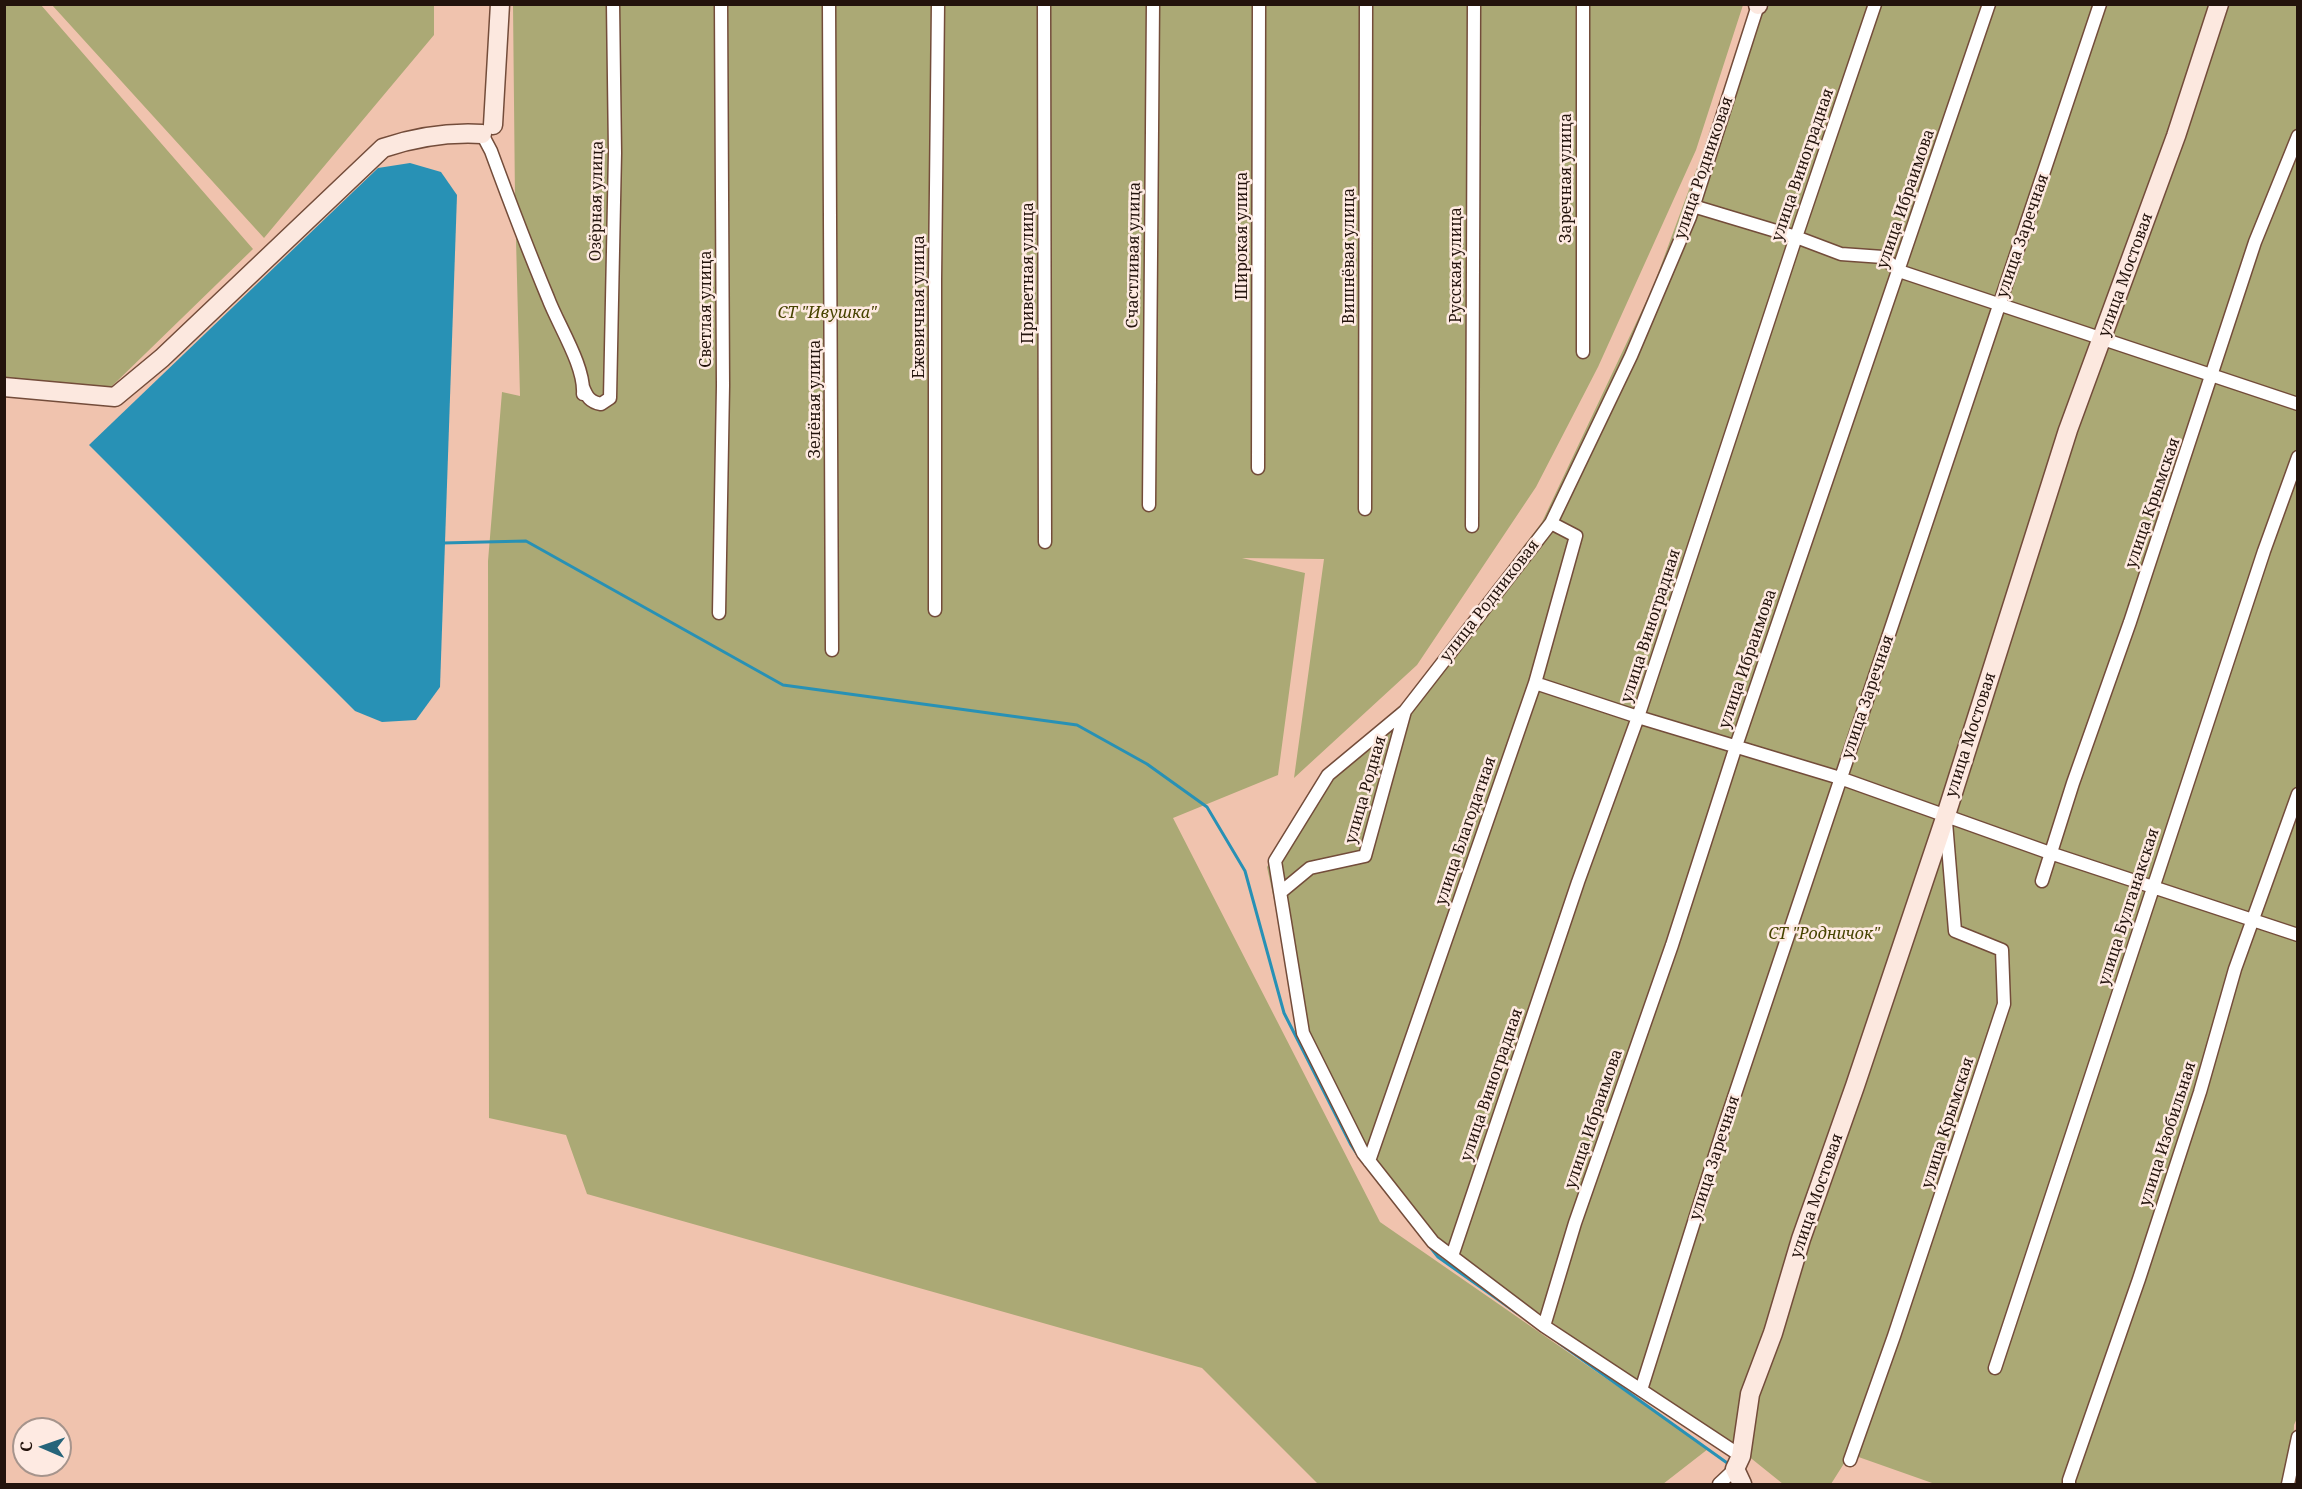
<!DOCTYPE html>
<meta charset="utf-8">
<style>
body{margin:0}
#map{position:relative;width:2302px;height:1489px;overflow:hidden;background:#f0c3ae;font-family:"Noto Serif",serif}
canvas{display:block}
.frame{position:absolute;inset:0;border:6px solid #23130c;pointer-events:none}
.north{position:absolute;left:12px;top:1417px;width:60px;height:60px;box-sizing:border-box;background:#feeae2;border:2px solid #a6948c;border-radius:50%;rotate:272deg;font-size:16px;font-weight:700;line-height:24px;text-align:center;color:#23130c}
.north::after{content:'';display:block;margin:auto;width:21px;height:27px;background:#26647a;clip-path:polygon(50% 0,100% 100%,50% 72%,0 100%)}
</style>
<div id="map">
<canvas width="2302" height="1489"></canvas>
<div class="frame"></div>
<div class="north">С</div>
</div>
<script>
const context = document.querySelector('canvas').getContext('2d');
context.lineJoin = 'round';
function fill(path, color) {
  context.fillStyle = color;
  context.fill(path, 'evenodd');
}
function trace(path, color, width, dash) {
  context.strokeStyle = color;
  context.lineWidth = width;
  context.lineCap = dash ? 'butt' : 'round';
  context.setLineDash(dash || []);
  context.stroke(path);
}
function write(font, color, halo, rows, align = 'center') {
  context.font = font + ' "Noto Serif",serif';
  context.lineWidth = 5;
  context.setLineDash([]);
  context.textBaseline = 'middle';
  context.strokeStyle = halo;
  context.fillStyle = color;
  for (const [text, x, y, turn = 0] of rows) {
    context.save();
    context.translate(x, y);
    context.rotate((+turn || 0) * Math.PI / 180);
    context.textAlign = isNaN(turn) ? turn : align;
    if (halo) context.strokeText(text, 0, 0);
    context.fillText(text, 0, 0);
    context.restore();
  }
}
fill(new Path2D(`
 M 4,5 L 41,5 L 253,249 L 110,388 L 5,378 Z
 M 52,5 L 434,5 L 434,35 L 264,238 Z
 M 513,5 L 1743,5 L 1696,150 L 1598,367 L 1536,487 L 1417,665 L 1294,778 L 1324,559 L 1242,558 L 1305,573 L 1278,775 L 1173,818 L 1380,1222 L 1708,1449 L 1663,1484 L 1318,1484 L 1202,1368 L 587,1194 L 566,1135 L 489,1118 L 488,561 L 502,392 L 520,396 L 515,200 Z
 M 1757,5 L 2297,5 L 2298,1416 L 2294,1425 L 2292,1480 L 2297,1466 L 2297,1484 L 1935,1484 L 1850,1454 L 1831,1484 L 1783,1484 L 1742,1451 L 1642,1386 L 1443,1245 L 1359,1140 L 1304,1039 L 1267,867 L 1326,769 L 1410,697 L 1542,522 L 1653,287 Z`), '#aba975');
fill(new Path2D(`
 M 410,163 L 441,172 L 457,195 L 440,687 L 416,720 L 382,722 L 355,711 L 89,445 L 378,168 Z`), '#2891b5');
trace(new Path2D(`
 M 443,543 L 526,541 L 783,685 L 1077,725 L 1147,764 L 1207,807 L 1245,871 L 1284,1013 L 1351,1145 L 1357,1154
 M 1430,1247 L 1438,1257 L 1517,1313
 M 1559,1343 L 1730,1465`), '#2891b5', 3);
const street = new Path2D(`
 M 829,4 L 832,650
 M 1044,4 L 1045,542
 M 482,134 L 491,151 C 509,200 528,250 548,298 C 558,325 585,366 583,394
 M 1693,206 L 1796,237 L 1841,254 L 1883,257 L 1899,271 L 2298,404
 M 1583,352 L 1583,4
 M 583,387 C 587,397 590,402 601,404 L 610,398 L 615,153 L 613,4
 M 1258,468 L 1259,4
 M 1149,505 L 1153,4
 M 1365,509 L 1366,4
 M 1472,526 L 1474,4
 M 935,610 L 935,280 L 938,4
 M 719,613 L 723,386 L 721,4
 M 1535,683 L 1638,717 L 1840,778 L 2050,853 L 2298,935
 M 2042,881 L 2073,783 L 2130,622 L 2255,242 L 2298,136
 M 1281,892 L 1310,868 L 1365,856 L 1405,711
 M 1369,1161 L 1535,683 L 1576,536 L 1551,523
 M 1452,1256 L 1578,882 L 1638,717 L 1796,237 L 1875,4
 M 1544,1326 L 1575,1223 L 1672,945 L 1736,746 L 1989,4
 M 1995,1368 L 2264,551 L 2298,457
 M 1641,1390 L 1723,1130 L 2100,4
 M 1741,1456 L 1544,1326 L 1433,1242 L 1363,1153 L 1303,1033 L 1275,861 L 1328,775 L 1405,711 L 1551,523 L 1631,356 L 1690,217 L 1758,5
 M 1850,1460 L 1894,1336 L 2004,1004 L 2002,950 L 1955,931 L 1946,822
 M 1719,1484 L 1735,1469
 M 2069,1484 L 2069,1480 L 2139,1279 L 2200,1092 L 2235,969 L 2298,794
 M 2288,1484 L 2298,1437`);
const secondary = new Path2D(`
 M 1758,5 L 1758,4
 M 493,125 L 500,4
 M 4,387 L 115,397 L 162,358 L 383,148 C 416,137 448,132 482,134
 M 1742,1484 L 1735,1469 L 1741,1456 L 1750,1394 L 1773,1333 L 1801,1239 L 1855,1086 L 1946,815 L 2068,430 L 2176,136 L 2219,4`);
trace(street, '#734c3a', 15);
trace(secondary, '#734c3a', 21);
trace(street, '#fff', 12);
trace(secondary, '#fce8df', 18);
write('16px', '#23130c', '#feeae2', [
 ["улица Виноградная",1803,165,-71],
 ["улица Родниковая",1704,168,-71],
 ["Заречная улица",1566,178,-90],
 ["улица Ибраимова",1906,199,-71],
 ["Озёрная улица",597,201,-89],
 ["Широкая улица",1242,236,-90],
 ["улица Заречная",2023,236,-71],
 ["Счастливая улица",1134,255,-89],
 ["Вишнёвая улица",1349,256,-90],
 ["Русская улица",1456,265,-90],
 ["Приветная улица",1028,273,-90],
 ["улица Мостовая",2126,275,-70],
 ["Ежевичная улица",919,307,-90],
 ["Светлая улица",706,309,-90],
 ["Зелёная улица",815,399,-90],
 ["улица Крымская",2153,503,-71],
 ["улица Родниковая",1490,601,-52],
 ["улица Виноградная",1651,626,-72],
 ["улица Ибраимова",1748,659,-71],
 ["улица Заречная",1868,697,-71],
 ["улица Мостовая",1971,735,-72],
 ["улица Родная",1366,790,-74],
 ["улица Благодатная",1466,831,-71],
 ["улица Булганакская",2129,907,-72],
 ["улица Виноградная",1492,1085,-71],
 ["улица Ибраимова",1594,1119,-71],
 ["улица Крымская",1948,1123,-72],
 ["улица Изобильная",2168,1134,-72],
 ["улица Заречная",1715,1158,-72],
 ["улица Мостовая",1817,1196,-71]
]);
write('italic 16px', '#474300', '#feeae2', [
 ["СТ \"Ивушка\"",827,313],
 ["СТ \"Родничок\"",1824,934]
]);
</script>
